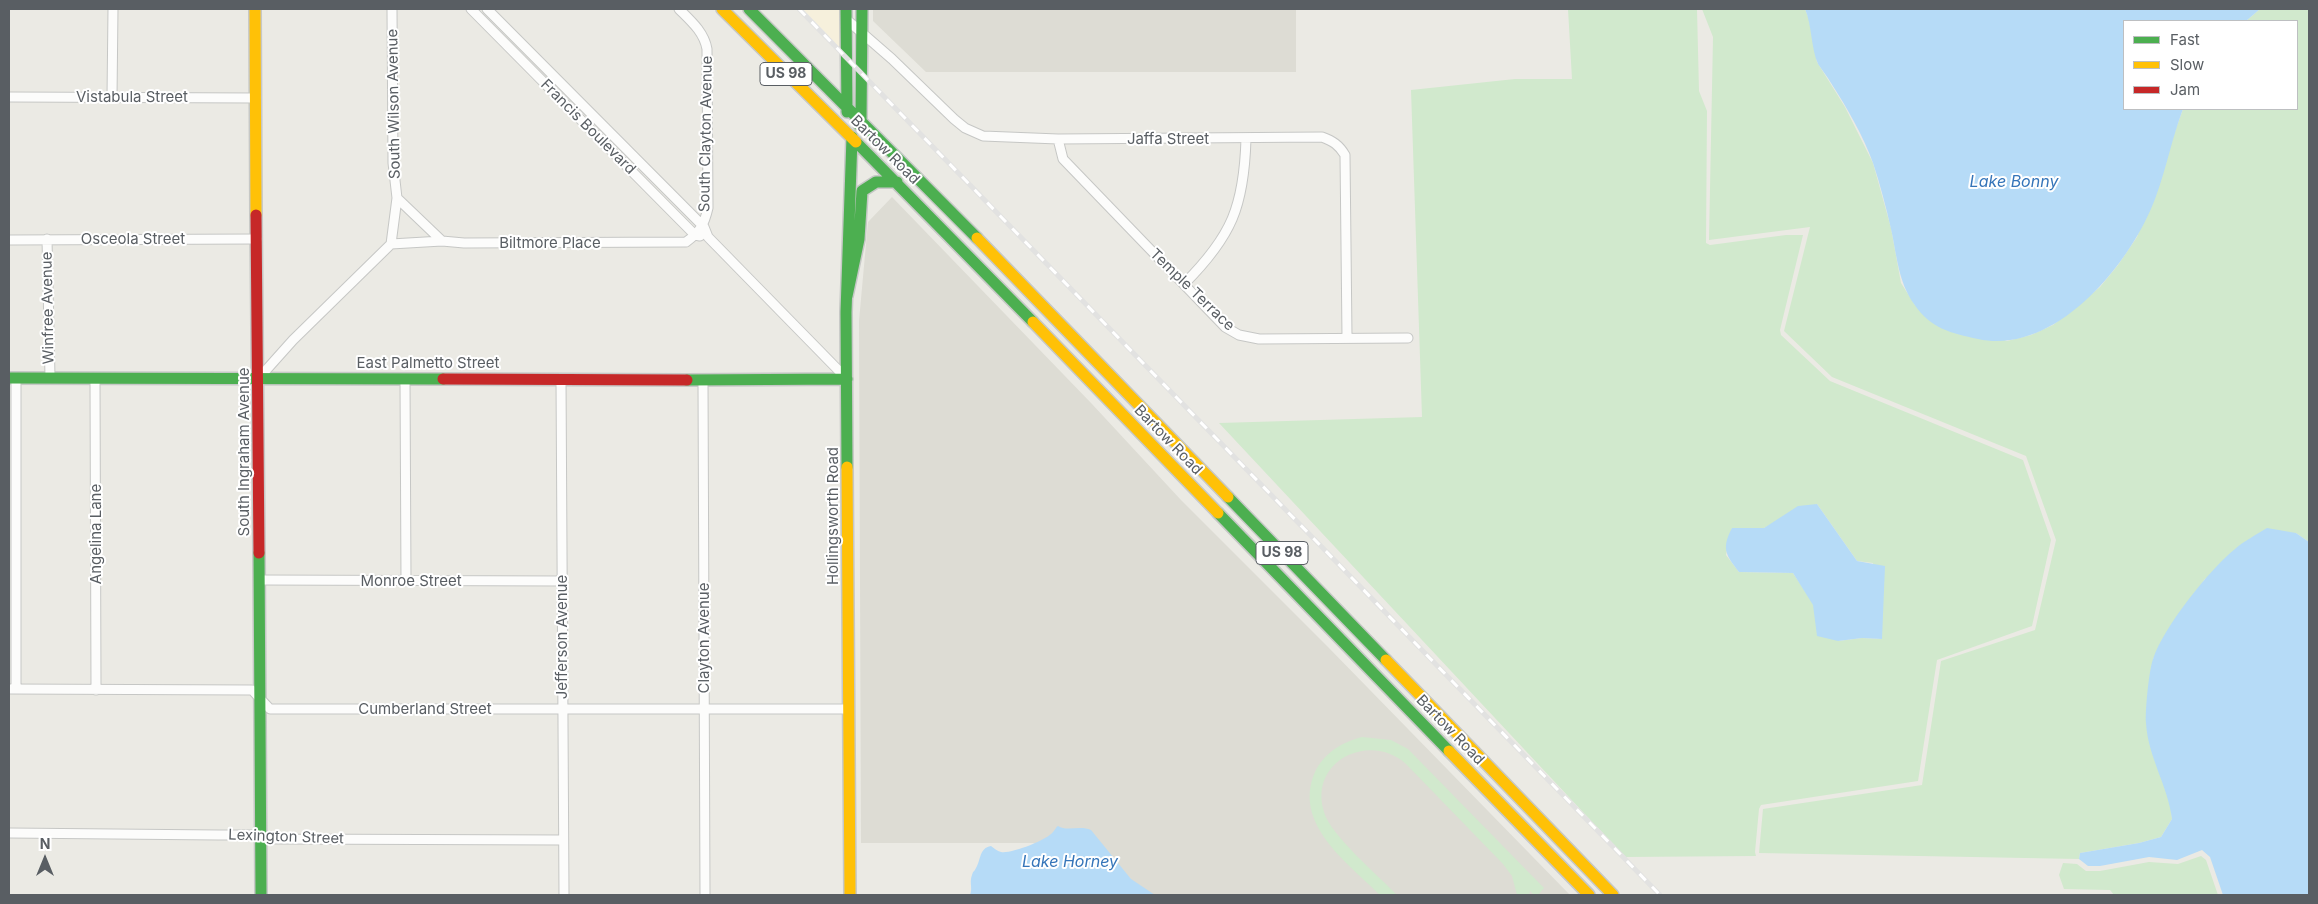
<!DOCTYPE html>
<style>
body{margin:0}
#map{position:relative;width:2318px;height:904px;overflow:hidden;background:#ebeae4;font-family:Inter,sans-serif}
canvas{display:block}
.frame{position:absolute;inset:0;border:10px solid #595e63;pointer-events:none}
.legend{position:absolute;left:2123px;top:20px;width:175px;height:90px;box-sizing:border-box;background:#fff;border:1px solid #bdbfc1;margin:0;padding:6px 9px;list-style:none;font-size:15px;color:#595e63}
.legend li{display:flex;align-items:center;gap:10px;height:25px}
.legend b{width:25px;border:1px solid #bdbfc1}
.north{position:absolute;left:20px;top:834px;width:50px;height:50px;-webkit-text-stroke:4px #fff;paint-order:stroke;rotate:0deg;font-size:14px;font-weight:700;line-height:20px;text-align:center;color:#595e63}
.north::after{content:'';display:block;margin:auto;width:18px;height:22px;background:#595e63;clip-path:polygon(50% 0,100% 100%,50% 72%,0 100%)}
</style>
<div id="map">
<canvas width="2318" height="904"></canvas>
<div class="frame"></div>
<ul class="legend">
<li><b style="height:6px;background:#4caf50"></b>Fast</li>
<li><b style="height:6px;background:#ffc107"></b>Slow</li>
<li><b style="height:6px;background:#c62828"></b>Jam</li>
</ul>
<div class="north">N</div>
</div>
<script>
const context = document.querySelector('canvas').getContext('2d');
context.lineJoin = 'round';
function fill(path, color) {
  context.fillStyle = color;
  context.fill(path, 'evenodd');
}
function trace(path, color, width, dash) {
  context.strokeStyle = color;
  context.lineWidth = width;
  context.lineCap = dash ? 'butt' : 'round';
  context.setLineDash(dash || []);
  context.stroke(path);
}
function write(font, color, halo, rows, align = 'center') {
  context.font = font + ' Inter,sans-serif';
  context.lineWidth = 4;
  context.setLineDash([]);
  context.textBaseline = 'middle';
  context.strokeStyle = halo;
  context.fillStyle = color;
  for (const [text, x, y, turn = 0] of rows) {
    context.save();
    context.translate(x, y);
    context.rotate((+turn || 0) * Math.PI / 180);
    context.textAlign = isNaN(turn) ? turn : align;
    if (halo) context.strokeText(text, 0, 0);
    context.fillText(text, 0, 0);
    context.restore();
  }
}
fill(new Path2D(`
 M 803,9 L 841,9 L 839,20 L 841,22 L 841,49 Z`), '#f6f0dc');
fill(new Path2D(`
 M 873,9 L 1296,9 L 1296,72 L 926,72 L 873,21 Z
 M 892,197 L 1092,404 L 1181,500 L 1328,647 L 1570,895 L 1121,895 L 1044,843 L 861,843 L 859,321 L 868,222 Z`), '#dddcd4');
fill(new Path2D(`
 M 1568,9 L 1697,9 L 1699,91 L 1707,111 L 1706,243 L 1710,245 L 1786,235 L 1803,235 L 1780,330 L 1781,335 L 1830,381 L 2023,460 L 2051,540 L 2032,626 L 1937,660 L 1918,781 L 1761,805 L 1759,809 L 1755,852 L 1756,856 L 1625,857 L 1219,423 L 1422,417 L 1411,90 L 1515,79 L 1572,79 ZM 1817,504 L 1857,561 L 1873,563 L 1882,639 L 1862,638 L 1838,641 L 1793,573 L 1739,572 L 1726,555 L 1732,528 L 1764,528 Z
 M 1702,9 L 1805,9 L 1809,19 L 1817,62 L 1845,107 L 1873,163 L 1891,228 L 1901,283 L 1915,305 L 2007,341 L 2031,335 L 2053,325 L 2100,287 L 2118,265 L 2137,237 L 2183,109 L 2297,109 L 2297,21 L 2246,21 L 2260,9 L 2309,9 L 2309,542 L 2296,533 L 2205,579 L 2169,629 L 2153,659 L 2153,755 L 2170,799 L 2172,819 L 2161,837 L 2139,843 L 2080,853 L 2079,859 L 1759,853 L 1763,809 L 1922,785 L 1941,661 L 2035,630 L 2056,540 L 2026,456 L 1832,377 L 1784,331 L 1810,227 L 1709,240 L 1713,37 Z
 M 1362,737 L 1391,740 L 1408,749 L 1544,888 L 1538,895 L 1534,895 L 1530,891 L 1529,895 L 1517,895 L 1512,876 L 1503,864 L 1406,764 C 1369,731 1308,762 1324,812 C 1331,836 1379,876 1397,895 L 1380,895 C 1348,863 1292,824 1315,772 C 1324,753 1342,742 1362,737 Z
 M 2201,856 L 2206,860 L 2218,895 L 2114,895 L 2110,890 L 2064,889 L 2059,875 L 2063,863 L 2077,864 L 2086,871 L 2100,871 L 2149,862 L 2178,864 Z`), '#d1e9cd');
fill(new Path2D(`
 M 1805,9 L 2260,9 L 2246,21 L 2124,21 L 2124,109 L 2183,109 C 2172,138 2166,170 2155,199 C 2131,263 2056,356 1978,339 C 1951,333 1931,329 1914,304 C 1898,281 1897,256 1891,229 C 1886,207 1880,184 1873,163 C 1863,135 1847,108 1831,83 C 1827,76 1822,70 1818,64 C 1811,49 1812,25 1805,9 Z
 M 1817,504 L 1857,561 L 1885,566 L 1882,639 L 1862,638 L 1838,641 L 1817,636 L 1813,605 L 1793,573 L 1739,572 C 1726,555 1721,549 1732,528 L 1764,528 L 1798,506 Z
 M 2267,528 L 2296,533 L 2309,542 L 2309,895 L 2223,895 L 2210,857 L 2202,850 L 2177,860 L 2149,857 L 2100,866 L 2088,866 L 2079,859 L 2080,853 L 2139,843 L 2161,837 L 2172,819 C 2168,786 2148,757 2146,723 C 2145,711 2149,670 2153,659 C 2163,628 2209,570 2235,549 C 2244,541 2256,535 2267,528 Z
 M 1058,826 C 1067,832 1080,825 1091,830 L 1131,879 L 1155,895 L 970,895 C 973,888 969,883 972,875 C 974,869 973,874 976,868 C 981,860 979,848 991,846 C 994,848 997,851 1001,852 C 1011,854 1047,840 1053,832 C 1055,830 1056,827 1058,826 Z`), '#b6dbf7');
const street = new Path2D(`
 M 392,9 L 393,163 L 397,198 L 442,241
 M 471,9 L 695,235 L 700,236
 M 487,9 L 704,227 L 708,237 L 847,379
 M 846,19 L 892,59 L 954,119 L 965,128 L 983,136 L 1058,139 L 1322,137 C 1333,141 1339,145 1345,155 L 1347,337
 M 9,97 L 256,98
 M 112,97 L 113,9
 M 1058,139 L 1063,159 L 1225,327 L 1239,335 L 1259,339 L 1408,338
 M 47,239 L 50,377
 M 9,240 L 257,239
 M 391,244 L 397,198
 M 1184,284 C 1232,236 1244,206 1246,139
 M 16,378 L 16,689
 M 95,378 L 96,690
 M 259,378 L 293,340 L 391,244 L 442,241 L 464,243 L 686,242 C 700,232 704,225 708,208 L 707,49 C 704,32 691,21 679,9
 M 405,379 L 406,581
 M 561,379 L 564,895
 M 703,381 L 705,895
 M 260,580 L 562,581
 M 9,689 L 252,690 L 270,709 L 849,709
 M 9,833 L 219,835 L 253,835 L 276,839 L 563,840`);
const fast = new Path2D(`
 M 749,9 L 977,238
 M 846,9 L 847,112
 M 859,125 L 861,121 L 862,9
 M 856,142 L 1033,322
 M 847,296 L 859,239 L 862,191 L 876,182 L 897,182
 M 9,378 L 443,379
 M 687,380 L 847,379
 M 847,467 L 846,312 L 852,137
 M 1228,497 L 1386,660
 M 1218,513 L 1449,751
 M 259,553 L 261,895`);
const slow = new Path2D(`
 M 255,9 L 256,215
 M 722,9 L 856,142
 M 977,238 L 1228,497
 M 1033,322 L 1218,513
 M 847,467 L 850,895
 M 1386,660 L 1613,895
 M 1449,751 L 1589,895`);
const jam = new Path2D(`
 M 256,215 L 259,553
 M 443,379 L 687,380`);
trace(street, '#c6c7c5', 11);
trace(fast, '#c6c8c6', 14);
trace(slow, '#c6c8c6', 14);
trace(jam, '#c6c8c6', 14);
trace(street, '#fcfcfb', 9);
trace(fast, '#4caf50', 11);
trace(slow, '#ffc107', 11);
trace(jam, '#c62828', 11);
const rail = new Path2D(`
 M 799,9 L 1660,895`);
trace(rail, '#e2e2e1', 5);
trace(rail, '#fff', 3, [9]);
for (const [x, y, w] of [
 [786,74,52],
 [1282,553,52]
]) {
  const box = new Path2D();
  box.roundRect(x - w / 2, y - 11.5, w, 23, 4);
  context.fillStyle = '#fff';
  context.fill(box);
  trace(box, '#595e63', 1);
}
write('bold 14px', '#595e63', null, [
 ["US 98",786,74],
 ["US 98",1282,553]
]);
write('15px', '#595e63', '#fff', [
 ["Vistabula Street",132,97],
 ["South Wilson Avenue",394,104,-91],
 ["Francis Boulevard",588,127,45],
 ["South Clayton Avenue",706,134,-89],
 ["Jaffa Street",1168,139],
 ["Bartow Road",885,150,45],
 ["Osceola Street",133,239],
 ["Biltmore Place",550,243],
 ["Temple Terrace",1192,290,44],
 ["Winfree Avenue",48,308,-91],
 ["East Palmetto Street",428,363],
 ["Bartow Road",1168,440,46],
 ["South Ingraham Avenue",244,452,-90],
 ["Hollingsworth Road",833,516,-90],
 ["Angelina Lane",96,534,-90],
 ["Monroe Street",411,581],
 ["Jefferson Avenue",562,637,-90],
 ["Clayton Avenue",704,638,-90],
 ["Cumberland Street",425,709],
 ["Bartow Road",1450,730,46],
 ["Lexington Street",286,837,2]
]);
write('italic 16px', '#3575b9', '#fff', [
 ["Lake Bonny",2014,182],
 ["Lake Horney",1070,862]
]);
</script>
